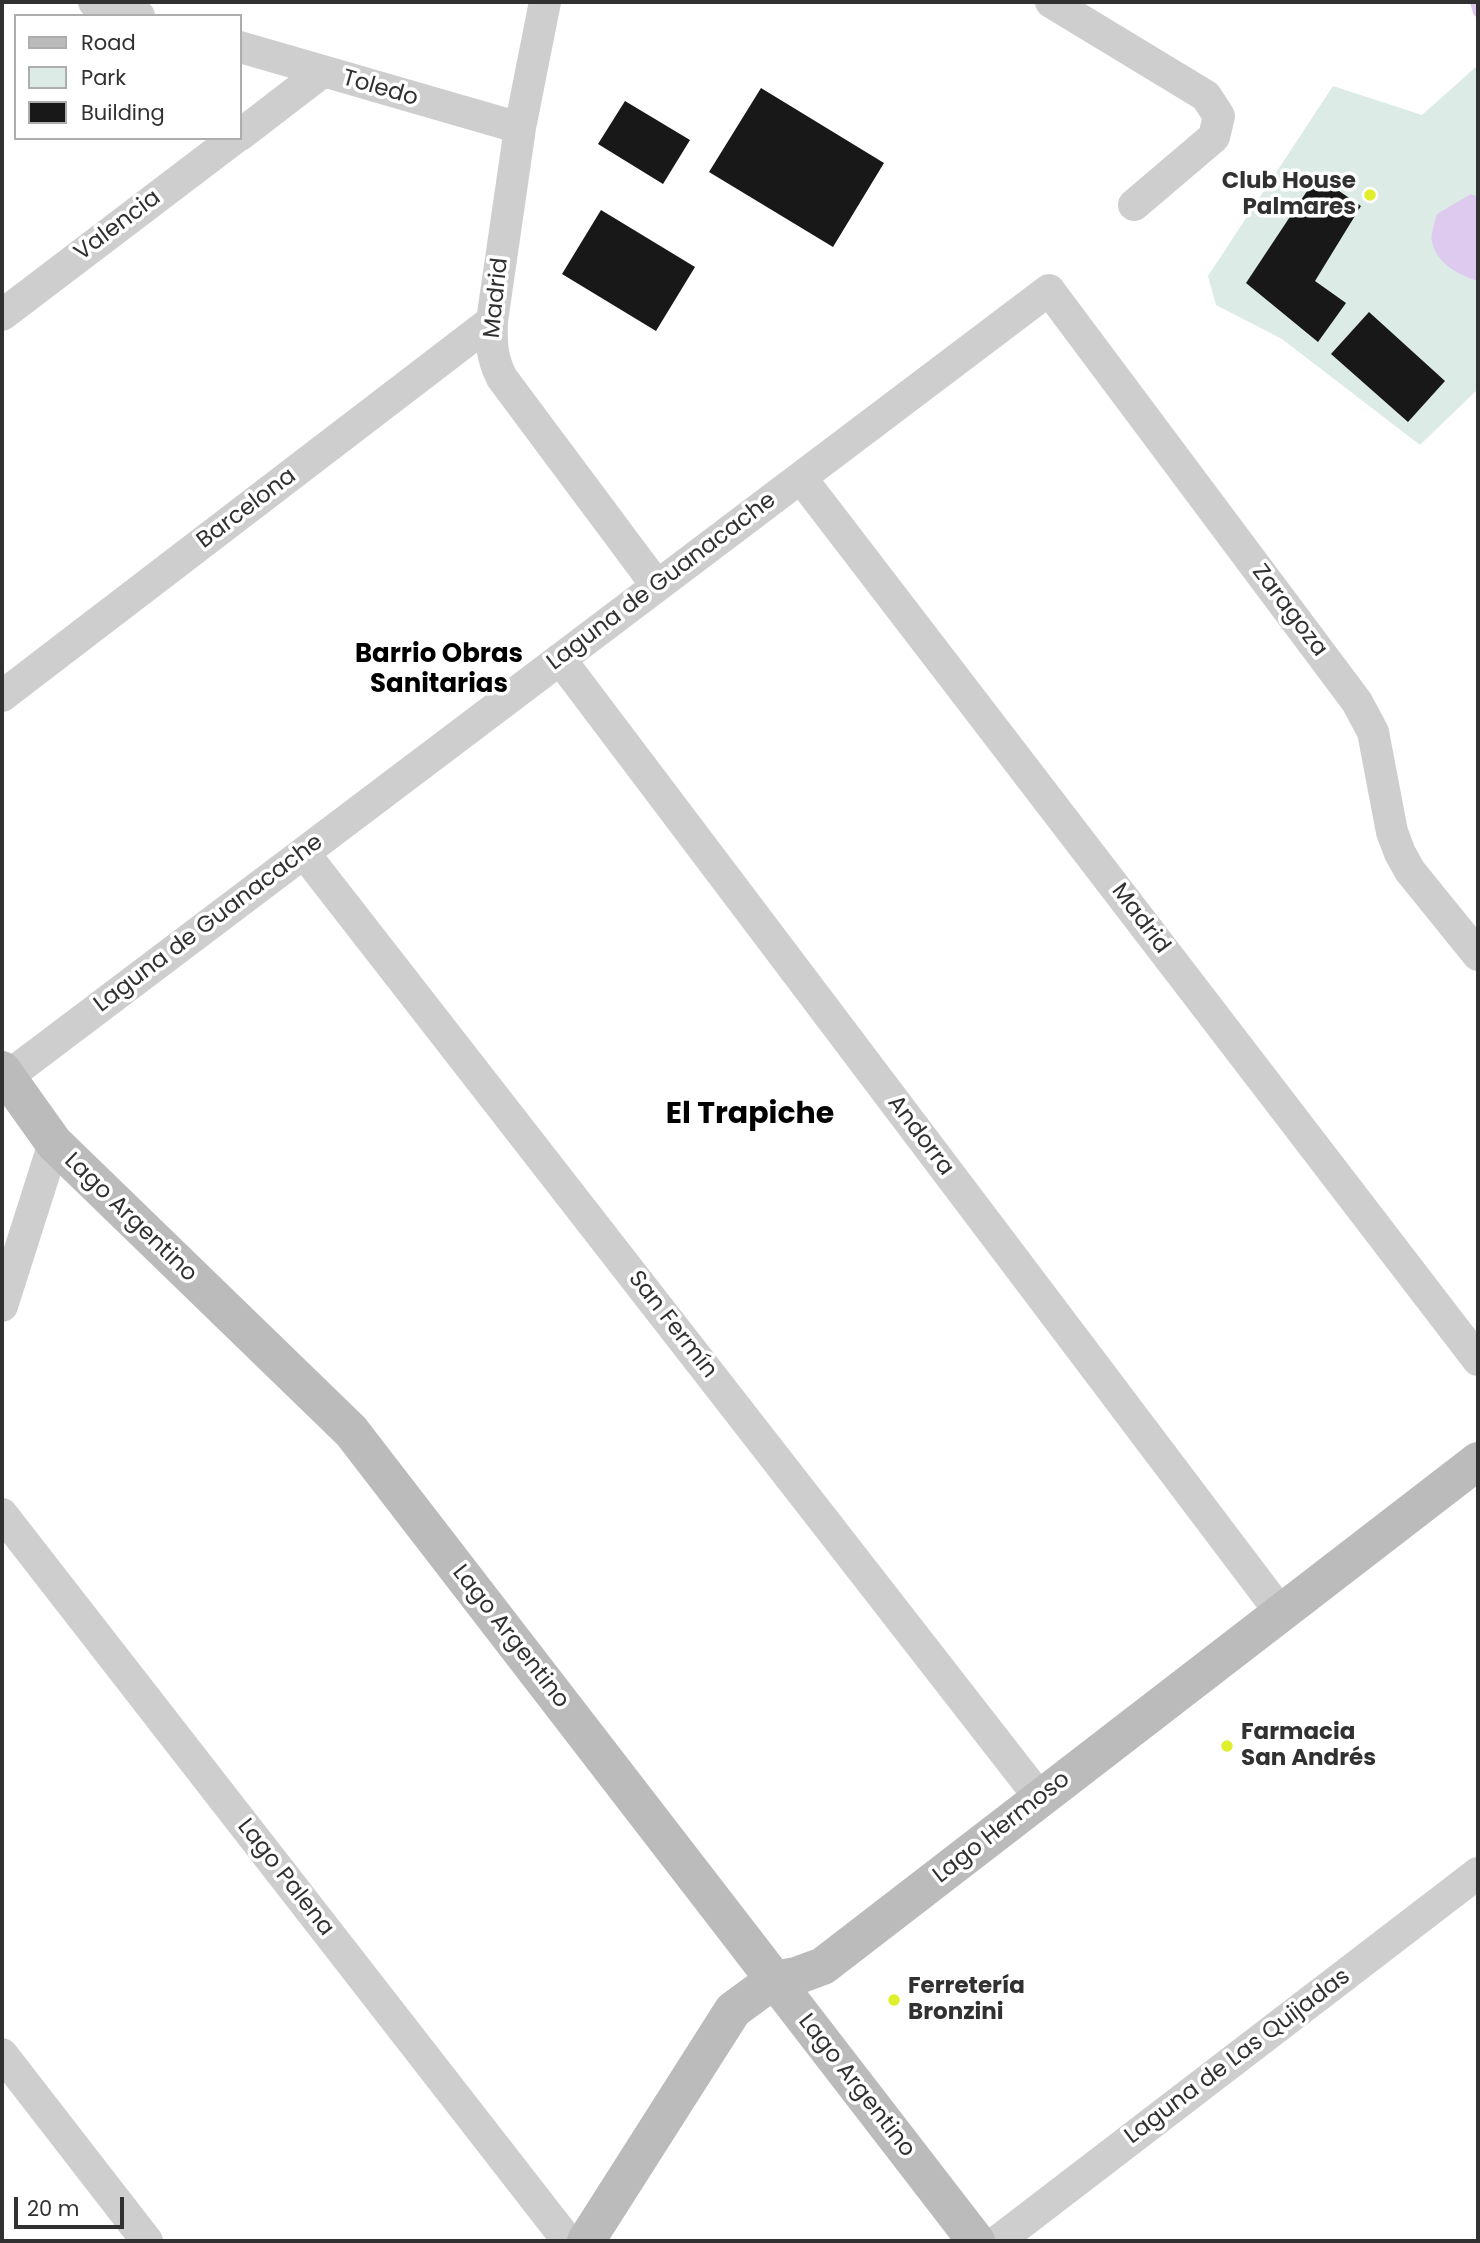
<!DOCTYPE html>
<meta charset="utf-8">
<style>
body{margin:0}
#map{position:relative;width:1480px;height:2243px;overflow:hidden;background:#fff;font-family:Poppins,sans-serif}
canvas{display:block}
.frame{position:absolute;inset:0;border:4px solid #313131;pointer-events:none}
.legend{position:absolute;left:14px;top:14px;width:228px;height:126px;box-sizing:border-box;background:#fff;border:2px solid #adadad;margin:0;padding:9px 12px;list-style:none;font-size:21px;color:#313131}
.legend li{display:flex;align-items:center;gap:14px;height:35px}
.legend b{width:35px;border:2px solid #adadad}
.scale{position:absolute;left:14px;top:2197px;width:110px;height:32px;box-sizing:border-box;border:4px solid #313131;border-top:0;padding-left:9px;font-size:21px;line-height:24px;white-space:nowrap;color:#313131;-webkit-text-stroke:5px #fff;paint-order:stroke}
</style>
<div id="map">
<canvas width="1480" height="2243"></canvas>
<div class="frame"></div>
<ul class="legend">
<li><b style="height:9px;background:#bbb"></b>Road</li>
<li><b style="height:19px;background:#dcebe5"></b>Park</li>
<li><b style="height:19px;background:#181818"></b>Building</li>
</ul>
<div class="scale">20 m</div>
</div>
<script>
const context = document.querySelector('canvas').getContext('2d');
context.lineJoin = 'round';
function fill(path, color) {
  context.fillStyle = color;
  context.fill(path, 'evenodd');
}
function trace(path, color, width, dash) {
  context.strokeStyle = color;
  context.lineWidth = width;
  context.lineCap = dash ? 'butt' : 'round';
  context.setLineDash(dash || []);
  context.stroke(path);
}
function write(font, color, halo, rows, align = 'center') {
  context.font = font + ' Poppins,sans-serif';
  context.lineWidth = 7;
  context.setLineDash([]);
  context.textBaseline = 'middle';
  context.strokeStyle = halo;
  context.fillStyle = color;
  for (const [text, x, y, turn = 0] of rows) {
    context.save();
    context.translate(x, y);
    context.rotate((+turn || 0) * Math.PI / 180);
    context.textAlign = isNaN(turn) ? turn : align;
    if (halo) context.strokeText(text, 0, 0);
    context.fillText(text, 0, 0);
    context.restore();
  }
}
fill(new Path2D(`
 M 1478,65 L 1478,389 L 1420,445 L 1282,339 L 1216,305 L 1208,276 L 1333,86 L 1422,115 Z`), '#dcebe5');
fill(new Path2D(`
 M 1471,194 L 1478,197 L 1478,281 C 1459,275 1437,264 1432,242 C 1430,235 1435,222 1437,214 Z`), '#decaef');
trace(new Path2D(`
 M 1475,2 L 1478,12`), '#decaef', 10);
fill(new Path2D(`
 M 761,88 L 884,163 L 833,247 L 709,172 Z
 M 625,101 L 690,140 L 663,184 L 598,144 Z
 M 1317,176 L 1361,206 L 1315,281 L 1346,303 L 1318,342 L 1246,283 Z
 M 601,210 L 695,267 L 656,331 L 562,274 Z
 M 1369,312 L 1445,381 L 1408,422 L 1331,354 Z`), '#181818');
trace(new Path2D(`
 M 94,2 L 139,16
 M 545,2 L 520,128 L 492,321 C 491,343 492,359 502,378 L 657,586
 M 1051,2 L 1206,96 L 1219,116 L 1214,137 L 1134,205
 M 240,47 L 520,128
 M 240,135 L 322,72
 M 2,315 L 235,138
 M 801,478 L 1478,1360
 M 560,659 L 1281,1613
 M 2,696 L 492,321
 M 304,853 L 1040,1798
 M 7,1077 L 1049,290 L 1357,702 L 1373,732 L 1392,832 L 1400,853 L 1410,871 L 1478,955
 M 2,1306 L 54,1143
 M 2,1514 L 568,2241
 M 2,2054 L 147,2241
 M 998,2241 L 1478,1873`), '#cecece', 32);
trace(new Path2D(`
 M 2,1070 L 54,1143 L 351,1431 L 976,2241
 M 586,2241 L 733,2010 L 774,1980 L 796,1976 L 823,1966 L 1478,1461`), '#bbb', 38);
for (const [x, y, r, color] of [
 [1370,195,7,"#e0ef2c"],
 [1227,1746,7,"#e0ef2c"],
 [894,2000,7,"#e0ef2c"]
]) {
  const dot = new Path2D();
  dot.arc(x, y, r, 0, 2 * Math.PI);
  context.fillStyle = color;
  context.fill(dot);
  trace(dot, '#fff', 2.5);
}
write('23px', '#313131', '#fff', [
 ["Toledo",380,89,16],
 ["Valencia",118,226,-37],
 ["Madrid",497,298,-84],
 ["Barcelona",247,509,-37],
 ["Laguna de Guanacache",662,582,-37],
 ["Zaragoza",1289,611,53],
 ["Madrid",1140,919,53],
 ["Laguna de Guanacache",209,924,-37],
 ["Andorra",920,1136,53],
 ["Lago Argentino",130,1218,44],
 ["San Fermín",672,1325,52],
 ["Lago Argentino",510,1637,52],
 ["Lago Hermoso",1002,1828,-38],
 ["Lago Palena",285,1878,52],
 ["Laguna de Las Quijadas",1238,2057,-37],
 ["Lago Argentino",856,2086,52]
]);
write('bold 23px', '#313131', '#fff', [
 ["Club House",1356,182,"right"],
 ["Palmares",1356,208,"right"],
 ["Farmacia",1241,1733],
 ["San Andrés",1241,1759],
 ["Ferretería",908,1987],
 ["Bronzini",908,2013]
], 'left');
write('bold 26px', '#000', '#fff', [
 ["Barrio Obras",439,655],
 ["Sanitarias",439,685]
]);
write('bold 30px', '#000', '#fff', [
 ["El Trapiche",750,1115]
]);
</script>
